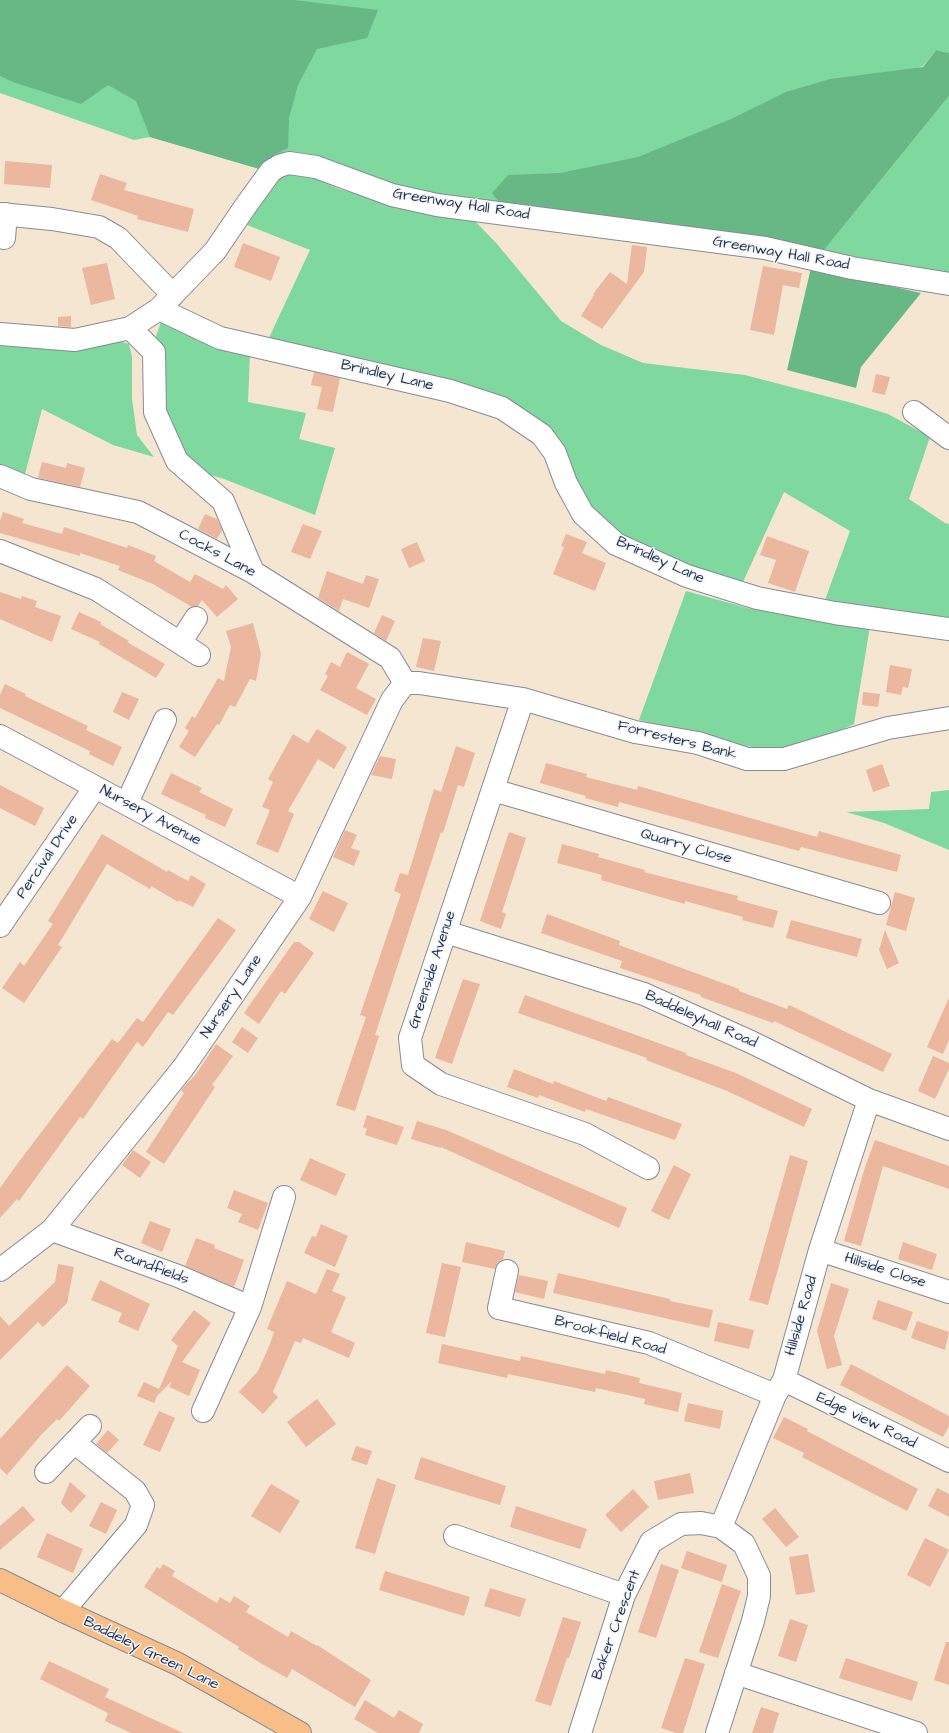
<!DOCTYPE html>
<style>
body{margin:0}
canvas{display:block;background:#f4e6d1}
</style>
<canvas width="949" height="1733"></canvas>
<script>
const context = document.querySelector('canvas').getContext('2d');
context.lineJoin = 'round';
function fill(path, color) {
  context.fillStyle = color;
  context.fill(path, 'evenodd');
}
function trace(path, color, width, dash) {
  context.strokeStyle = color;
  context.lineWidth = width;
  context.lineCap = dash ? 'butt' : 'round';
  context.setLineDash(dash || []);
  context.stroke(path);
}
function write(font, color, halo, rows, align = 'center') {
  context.font = font + ' "Architects Daughter",sans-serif';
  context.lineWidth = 3;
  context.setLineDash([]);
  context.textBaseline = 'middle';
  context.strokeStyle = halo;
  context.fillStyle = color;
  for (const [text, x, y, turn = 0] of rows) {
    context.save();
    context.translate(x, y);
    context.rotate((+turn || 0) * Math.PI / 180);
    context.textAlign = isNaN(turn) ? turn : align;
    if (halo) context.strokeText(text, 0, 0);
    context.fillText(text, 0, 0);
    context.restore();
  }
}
fill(new Path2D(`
 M 0,0 L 949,0 L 949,53 L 936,50 L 923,66 L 516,210 L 407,194 L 289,154 L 274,155 L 263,170 L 150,137 L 134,140 L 0,93 Z
 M 949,96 L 949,277 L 820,255 Z
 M 295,170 L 339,189 L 407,208 L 474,220 L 497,244 L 561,321 L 601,345 L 643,363 L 745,375 L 852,403 L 888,414 L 930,437 L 909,499 L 945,523 L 949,524 L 949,620 L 927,620 L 825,600 L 850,531 L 784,492 L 743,582 L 687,569 L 623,538 L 582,501 L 539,427 L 267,342 L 310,250 L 242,223 L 273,178 Z
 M 161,322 L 250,353 L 248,402 L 306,413 L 299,439 L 335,448 L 315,515 L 224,479 L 190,469 L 160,405 L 154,342 Z
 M 118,341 L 129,344 L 132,357 L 132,399 L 137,435 L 154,457 L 113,445 L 42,409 L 24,478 L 0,469 L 0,345 L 19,347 L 71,348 Z
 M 686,591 L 751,609 L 870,626 L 854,724 C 840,730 825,737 811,742 C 756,759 692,734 639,720 Z
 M 949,790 L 949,850 L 884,823 L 846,812 L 929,809 L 931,792 Z`), '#7fd89e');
fill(new Path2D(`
 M 0,0 L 294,0 L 378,10 L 367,38 L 317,49 L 298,85 L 289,118 L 288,148 L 274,155 L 263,170 L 150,137 L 136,101 L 108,85 L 81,104 L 13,82 L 0,76 Z
 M 936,50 L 949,53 L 949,96 L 820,255 L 503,208 L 492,193 L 508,175 L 560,173 L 638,157 L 731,119 L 786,92 L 830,79 L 923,67 Z
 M 811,268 L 921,293 L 861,367 L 856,388 L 787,370 Z`), '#67b885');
fill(new Path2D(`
 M 5,161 L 52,165 L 50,188 L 4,184 Z
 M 100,174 L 127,183 L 124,190 L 194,209 L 188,232 L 137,219 L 138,216 L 91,200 Z
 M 243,243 L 280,257 L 271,281 L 234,267 Z
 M 632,245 L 647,247 L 644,272 L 602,329 L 581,316 L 594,295 L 593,294 L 610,272 L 627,284 Z
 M 107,263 L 115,299 L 91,305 L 82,268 Z
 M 763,266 L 802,273 L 799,288 L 783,285 L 774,335 L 750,330 Z
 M 71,316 L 71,327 L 58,326 L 58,317 Z
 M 314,372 L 340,378 L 333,412 L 317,409 L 322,387 L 311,385 Z
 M 876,374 L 890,377 L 885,395 L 872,392 Z
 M 42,462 L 66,468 L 67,463 L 85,468 L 80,487 L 38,478 Z
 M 3,512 L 24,519 L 22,523 L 62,534 L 64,527 L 127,548 L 128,545 L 156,556 L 154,561 L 190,582 L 195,574 L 223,589 L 226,585 L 238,599 L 217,617 L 202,600 L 198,606 L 192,607 L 153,584 L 118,570 L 120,566 L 80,553 L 80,556 L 0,533 L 0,521 Z
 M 205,514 L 217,519 L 222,530 L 217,539 L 198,529 Z
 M 303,524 L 322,531 L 310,559 L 291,552 Z
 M 566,534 L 587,542 L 582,553 L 606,563 L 595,591 L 553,574 L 564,547 L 561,546 Z
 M 767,536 L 809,551 L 795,592 L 768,583 L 776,560 L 760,555 Z
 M 417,542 L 425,561 L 409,568 L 401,549 Z
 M 327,571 L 363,584 L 366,575 L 379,579 L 369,608 L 343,599 L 339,611 L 318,598 Z
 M 0,592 L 21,599 L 22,596 L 37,601 L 35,607 L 61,616 L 52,642 L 0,619 Z
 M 79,612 L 101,622 L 100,624 L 129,641 L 127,642 L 165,664 L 156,678 L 99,644 L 100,642 L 71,629 Z
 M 382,615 L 395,621 L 386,641 L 374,633 Z
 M 253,623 L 261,654 L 256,681 L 250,679 L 235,707 L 230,705 L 219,725 L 217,724 L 195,757 L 179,747 L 189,731 L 185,728 L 192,716 L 195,718 L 218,678 L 224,681 L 231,647 L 226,631 Z
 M 423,638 L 441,641 L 434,671 L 416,667 Z
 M 347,652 L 369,664 L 356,688 L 376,699 L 367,715 L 320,690 L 328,676 L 325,674 L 331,662 L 340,667 Z
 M 890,665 L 912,669 L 908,688 L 903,687 L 901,695 L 886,692 Z
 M 5,684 L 26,694 L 25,696 L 88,726 L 86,730 L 122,747 L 113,766 L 89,754 L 90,751 L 0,708 L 0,695 Z
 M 122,692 L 139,699 L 129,720 L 113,712 Z
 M 863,692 L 880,694 L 878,707 L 862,705 Z
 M 317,729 L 347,747 L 334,769 L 318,759 L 288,811 L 294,814 L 278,853 L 256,844 L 270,810 L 262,807 L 273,782 L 268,779 L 293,734 L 308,743 Z
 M 456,746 L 475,753 L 464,787 L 458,785 L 443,833 L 441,832 L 375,1035 L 379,1036 L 355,1111 L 336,1105 L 366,1017 L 360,1015 L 401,894 L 394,891 L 400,873 L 408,875 L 434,789 L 441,792 Z
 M 380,756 L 396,759 L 392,779 L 371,775 Z
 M 546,763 L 587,774 L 586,777 L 637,790 L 638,786 L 817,837 L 819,831 L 901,855 L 897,872 L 801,847 L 799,851 L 619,802 L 618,807 L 585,798 L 586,796 L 540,783 Z
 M 882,764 L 890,786 L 873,792 L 866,770 Z
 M 171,773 L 202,788 L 199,792 L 233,809 L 225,827 L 205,818 L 206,815 L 161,794 Z
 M 0,785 L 44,808 L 35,826 L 0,808 Z
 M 345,830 L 357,835 L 351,848 L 360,851 L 354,866 L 333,857 Z
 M 509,832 L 526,838 L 502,912 L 506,914 L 501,929 L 480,921 Z
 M 102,834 L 167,872 L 168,870 L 188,881 L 191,875 L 206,884 L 193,907 L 179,900 L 178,902 L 151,886 L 150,889 L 107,864 L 58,945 L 62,947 L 24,1003 L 2,988 L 20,962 L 24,966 L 53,924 L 48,921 Z
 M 562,844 L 599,854 L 598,857 L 645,870 L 644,872 L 738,896 L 737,900 L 778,911 L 773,928 L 742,920 L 743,917 L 685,901 L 685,904 L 601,880 L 602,875 L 557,863 Z
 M 323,891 L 348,903 L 334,932 L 309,919 Z
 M 895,892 L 915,898 L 906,931 L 886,925 Z
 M 547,914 L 620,941 L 619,945 L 739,989 L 739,991 L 787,1009 L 789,1005 L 892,1054 L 883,1072 L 774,1021 L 773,1023 L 701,997 L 701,995 L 620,968 L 622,961 L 541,933 Z
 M 218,918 L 236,930 L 209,967 L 173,1015 L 168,1012 L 143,1047 L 137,1042 L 83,1119 L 80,1117 L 19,1201 L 17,1199 L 0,1218 L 0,1188 L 18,1163 L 112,1039 L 118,1043 L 137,1018 L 143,1022 Z
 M 791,920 L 862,939 L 857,957 L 786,938 Z
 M 885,930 L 899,963 L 887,969 L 879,950 Z
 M 294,942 L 299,942 L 314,953 L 285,994 L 281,991 L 259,1024 L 244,1013 Z
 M 463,979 L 480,984 L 452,1064 L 435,1058 Z
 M 525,995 L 686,1053 L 686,1055 L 736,1073 L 812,1109 L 804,1127 L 727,1091 L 646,1060 L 647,1058 L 518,1013 Z
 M 949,998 L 949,1040 L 943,1054 L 927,1047 Z
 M 242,1027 L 258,1038 L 248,1053 L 232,1042 Z
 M 216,1044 L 233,1056 L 212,1085 L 215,1087 L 198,1113 L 164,1164 L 146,1152 L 184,1093 L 181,1090 L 196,1074 Z
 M 933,1056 L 949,1063 L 949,1069 L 935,1099 L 918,1091 Z
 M 514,1069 L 553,1084 L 554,1081 L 606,1101 L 608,1097 L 682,1124 L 675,1140 L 586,1109 L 585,1112 L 539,1095 L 538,1098 L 507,1087 Z
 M 367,1115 L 404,1127 L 397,1145 L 365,1135 L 367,1129 L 363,1127 Z
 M 417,1121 L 446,1130 L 627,1208 L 619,1228 L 441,1147 L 441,1148 L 411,1139 Z
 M 875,1140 L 949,1166 L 949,1189 L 883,1166 L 861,1246 L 844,1241 L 865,1167 Z
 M 133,1150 L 151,1162 L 140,1178 L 122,1165 Z
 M 790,1155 L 808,1161 L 768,1305 L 749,1300 Z
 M 310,1158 L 346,1174 L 336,1196 L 300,1180 Z
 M 674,1165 L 691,1174 L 669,1220 L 651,1211 Z
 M 234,1190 L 268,1203 L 258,1230 L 238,1222 L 242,1214 L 227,1208 Z
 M 150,1221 L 171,1229 L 162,1252 L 141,1243 Z
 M 321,1224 L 348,1236 L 335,1267 L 304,1253 L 312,1236 L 316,1237 Z
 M 196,1238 L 215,1245 L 214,1248 L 244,1260 L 234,1287 L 185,1266 Z
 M 466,1242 L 505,1251 L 503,1259 L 498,1263 L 495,1269 L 462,1262 Z
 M 903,1242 L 937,1254 L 932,1270 L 898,1259 Z
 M 442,1263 L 461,1267 L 445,1337 L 426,1333 Z
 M 58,1264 L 74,1267 L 67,1303 L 43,1327 L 38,1322 L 0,1360 L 0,1316 L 9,1326 L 55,1282 Z
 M 327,1269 L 340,1274 L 332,1291 L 346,1297 L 331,1332 L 355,1343 L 349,1358 L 303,1338 L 301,1343 L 295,1341 L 273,1392 L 278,1397 L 263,1414 L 239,1392 L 258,1371 L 270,1344 L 274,1332 L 267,1329 L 287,1281 L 316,1294 Z
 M 558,1273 L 670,1299 L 670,1301 L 713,1310 L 709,1328 L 553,1293 Z
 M 519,1275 L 548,1281 L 544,1299 L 515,1292 Z
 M 100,1280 L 150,1304 L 138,1331 L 118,1322 L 122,1313 L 91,1300 Z
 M 831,1283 L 849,1289 L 834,1336 L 842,1365 L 827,1369 L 817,1331 Z
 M 878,1300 L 913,1312 L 906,1331 L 872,1319 Z
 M 194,1310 L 211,1323 L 182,1362 L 200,1370 L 189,1396 L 169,1387 L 172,1381 L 157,1396 L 154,1403 L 137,1396 L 144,1382 L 159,1389 L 178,1346 L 171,1340 Z
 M 917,1321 L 949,1332 L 945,1350 L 911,1338 Z
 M 718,1322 L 754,1330 L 749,1349 L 714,1341 Z
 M 442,1344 L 520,1361 L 521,1356 L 605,1374 L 606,1370 L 640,1378 L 639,1383 L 682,1393 L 678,1412 L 644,1404 L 645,1399 L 596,1388 L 595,1392 L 508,1374 L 507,1378 L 438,1363 Z
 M 851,1364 L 949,1416 L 949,1426 L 943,1437 L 840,1385 Z
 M 67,1365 L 90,1386 L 59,1421 L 57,1419 L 41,1435 L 7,1475 L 0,1468 L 0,1439 Z
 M 317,1399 L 336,1424 L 306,1447 L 287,1422 Z
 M 688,1403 L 723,1411 L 720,1429 L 684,1421 Z
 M 159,1411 L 175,1418 L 160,1452 L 143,1445 Z
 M 784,1417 L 808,1429 L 807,1431 L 918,1489 L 907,1511 L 802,1457 L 804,1453 L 773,1438 Z
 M 108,1430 L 119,1440 L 107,1453 L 96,1444 Z
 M 356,1446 L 372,1451 L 367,1465 L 351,1460 Z
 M 421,1457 L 506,1486 L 500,1505 L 414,1479 Z
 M 690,1473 L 694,1493 L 658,1500 L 654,1481 Z
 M 377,1478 L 396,1485 L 375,1554 L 355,1548 Z
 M 70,1482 L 86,1496 L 71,1513 L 61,1503 Z
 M 271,1484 L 300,1501 L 280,1533 L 251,1516 Z
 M 937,1488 L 949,1494 L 949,1517 L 928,1506 Z
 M 633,1489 L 649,1507 L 621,1532 L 605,1515 Z
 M 101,1502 L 117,1510 L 106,1534 L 89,1526 Z
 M 23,1506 L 35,1520 L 0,1550 L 0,1526 Z
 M 516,1506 L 587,1529 L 580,1549 L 510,1527 Z
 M 775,1508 L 799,1537 L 786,1547 L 762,1519 Z
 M 47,1533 L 83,1549 L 73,1573 L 37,1557 Z
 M 925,1538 L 949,1550 L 930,1587 L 907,1575 Z
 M 687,1551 L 727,1565 L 722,1582 L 681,1568 Z
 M 808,1554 L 815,1592 L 796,1595 L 789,1557 Z
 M 163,1564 L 175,1571 L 172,1576 L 217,1603 L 220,1597 L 230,1603 L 234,1596 L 250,1606 L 246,1612 L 288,1637 L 291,1631 L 317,1646 L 317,1645 L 371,1680 L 355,1707 L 292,1669 L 287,1678 L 262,1664 L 238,1649 L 239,1647 L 144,1587 L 157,1567 L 160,1569 Z
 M 661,1564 L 679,1570 L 656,1638 L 638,1632 Z
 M 385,1571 L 470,1597 L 464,1616 L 379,1590 Z
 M 722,1584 L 741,1591 L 718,1658 L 699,1652 Z
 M 490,1588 L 526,1599 L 520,1617 L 484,1606 Z
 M 563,1617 L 581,1622 L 569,1658 L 567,1658 L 551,1706 L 535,1701 Z
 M 790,1619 L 808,1625 L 796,1662 L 778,1656 Z
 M 946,1642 L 949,1642 L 949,1685 L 934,1680 Z
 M 685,1658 L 705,1664 L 683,1733 L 676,1733 L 661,1728 Z
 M 846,1658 L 918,1682 L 912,1701 L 839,1678 Z
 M 49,1661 L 109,1689 L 105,1697 L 183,1733 L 131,1733 L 105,1721 L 108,1713 L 40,1679 Z
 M 365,1700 L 394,1718 L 399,1710 L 423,1724 L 419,1733 L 378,1733 L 354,1719 Z
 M 761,1707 L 779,1713 L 773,1733 L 752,1733 Z`), '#ebb79e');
const minor = new Path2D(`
 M 0,214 L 52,219 L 99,227 L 118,238 L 173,295
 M 4,238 L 6,214
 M 159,309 L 220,338 L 450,391 L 502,408 L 542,435 L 555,453 L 566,483 L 583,514 L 616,544 L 687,576 L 757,598 L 835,613 L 949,629
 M 130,328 L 154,352 L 155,412 L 177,461 L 223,501 L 253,572
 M 0,334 L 75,340 L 130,328 L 159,309 L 215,251 L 247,204 L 271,171 L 279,166 L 289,163 L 316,167 L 392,195 L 437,205 L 765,248 L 852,268 L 949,284
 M 914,412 L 949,438
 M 0,476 L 31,489 L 138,512 L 253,572 L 390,658 L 405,683
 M 0,551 L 96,589 L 199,655
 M 180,643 L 196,618
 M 405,683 L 419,683 L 523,699 L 635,732 L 698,743 L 747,759 L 784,759 L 888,728 L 949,718
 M 523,699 L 410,1038 L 413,1065 L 441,1084 L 585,1134 L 648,1168
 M 0,736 L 300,897
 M 493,790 L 879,903
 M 127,803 L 165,720
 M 0,926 L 95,787
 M 446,932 L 644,994 L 751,1042 L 869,1100 L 949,1129
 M 52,1230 L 178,1276 L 250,1307
 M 820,1250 L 949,1292
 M 0,1270 L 52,1230 L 183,1068 L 199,1045 L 300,897 L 392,700 L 405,683
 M 507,1271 L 499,1308 L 649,1343 L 775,1395
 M 784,1380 L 949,1461
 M 203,1411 L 250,1307 L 284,1197
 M 46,1472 L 90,1426
 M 721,1527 L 775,1395 L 784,1380 L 820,1250 L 869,1100
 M 455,1536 L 624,1595
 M 63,1611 L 136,1525 L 143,1505 L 135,1491 L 75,1443
 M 736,1673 L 916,1733
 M 580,1733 L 624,1595 L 651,1542 L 681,1524 L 701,1523 L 721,1527 L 744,1544 L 759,1576 L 759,1596 L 753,1621 L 717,1733`);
const major = new Path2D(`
 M 0,1580 L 63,1611 L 178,1664 L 300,1733`);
trace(minor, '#888a98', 24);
trace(major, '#888a98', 24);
trace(minor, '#fff', 22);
trace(major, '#f7be88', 22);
write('15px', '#1b2f5e', '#f6f6f2', [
 ["Greenway Hall Road",461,205,9],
 ["Greenway Hall Road",781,254,10],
 ["Brindley Lane",387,376,13],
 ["Cocks Lane",217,554,28],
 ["Brindley Lane",660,561,24],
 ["Forresters Bank",677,741,14],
 ["Nursery Avenue",150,816,28],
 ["Quarry Close",686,847,16],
 ["Percival Drive",48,857,-56],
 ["Greenside Avenue",433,970,-72],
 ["Nursery Lane",232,997,-56],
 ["Baddeleyhall Road",701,1020,24],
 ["Roundfields",151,1267,21],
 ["Hillside Close",885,1271,18],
 ["Hillside Road",802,1316,-74],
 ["Brookfield Road",610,1336,15],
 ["Edge view Road",866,1421,26],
 ["Baker Crescent",617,1625,-70],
 ["Baddeley Green Lane",151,1654,26]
]);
</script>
